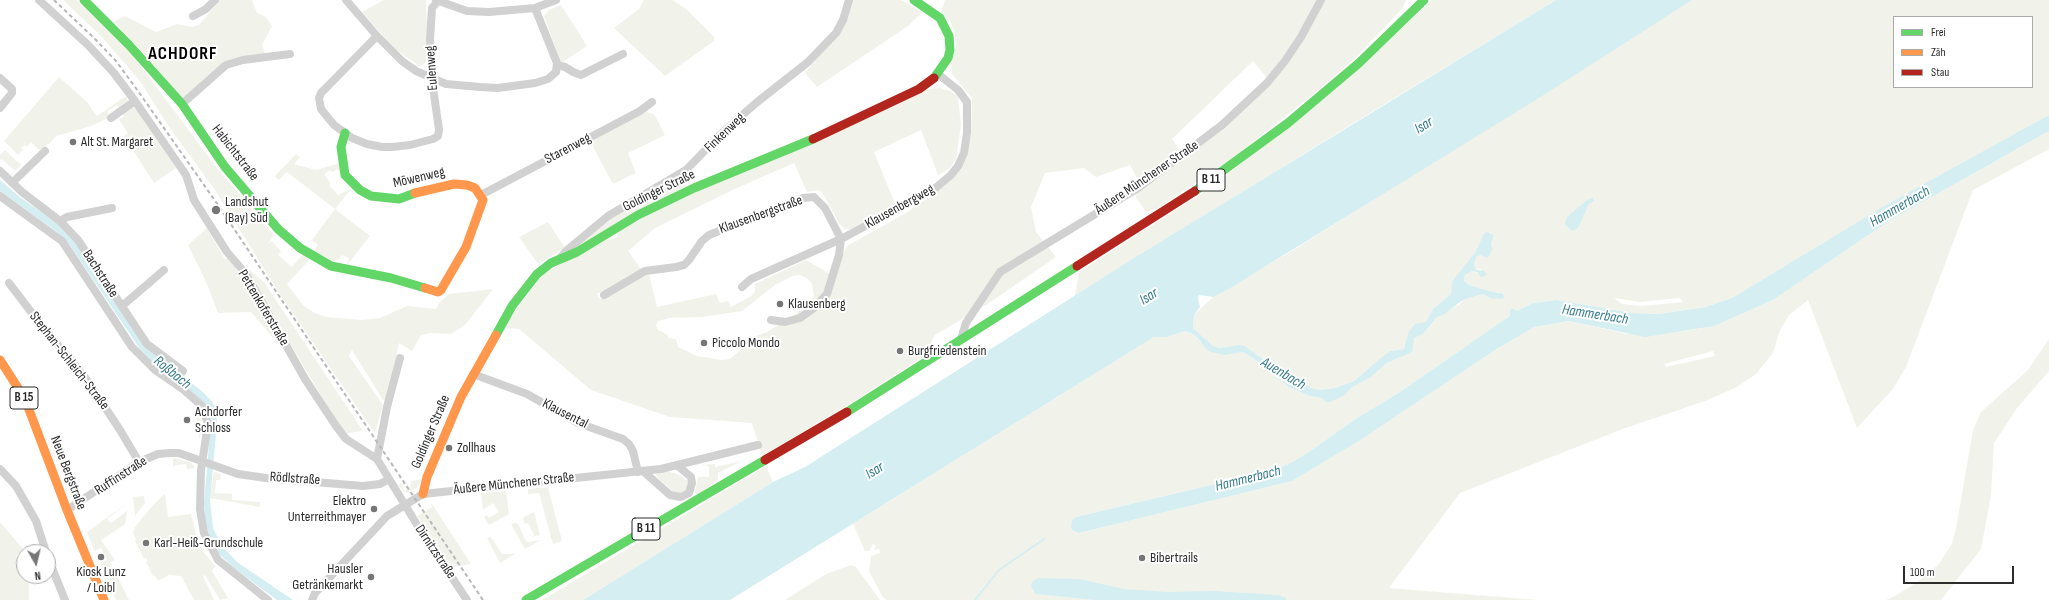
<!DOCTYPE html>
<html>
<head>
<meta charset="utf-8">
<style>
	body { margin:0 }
	#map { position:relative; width:2049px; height:600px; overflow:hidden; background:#fff; font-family:"Sofia Sans Condensed",sans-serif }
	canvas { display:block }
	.legend { position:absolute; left:1893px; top:16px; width:140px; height:72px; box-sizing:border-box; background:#fff; border:1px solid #ababab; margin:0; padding:5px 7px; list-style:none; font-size:12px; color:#2c2c2c }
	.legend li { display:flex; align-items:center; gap:8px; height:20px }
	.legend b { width:20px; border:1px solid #ababab }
	.north { position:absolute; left:16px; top:544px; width:40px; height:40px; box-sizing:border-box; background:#fff; border:1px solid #ababab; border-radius:50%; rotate:172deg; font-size:11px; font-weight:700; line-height:16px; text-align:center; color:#2c2c2c }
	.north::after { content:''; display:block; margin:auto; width:14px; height:18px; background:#767676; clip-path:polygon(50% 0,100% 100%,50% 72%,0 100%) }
	.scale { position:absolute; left:1903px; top:566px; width:111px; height:18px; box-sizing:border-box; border:2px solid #2c2c2c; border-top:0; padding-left:5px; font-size:12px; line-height:14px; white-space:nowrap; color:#2c2c2c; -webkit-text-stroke:3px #fff; paint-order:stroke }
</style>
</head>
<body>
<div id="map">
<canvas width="2049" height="600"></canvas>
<ul class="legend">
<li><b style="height:5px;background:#63d668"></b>Frei</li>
<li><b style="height:5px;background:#ff974d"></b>Zäh</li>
<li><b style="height:5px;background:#b3261e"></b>Stau</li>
</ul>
<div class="north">N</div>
<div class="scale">100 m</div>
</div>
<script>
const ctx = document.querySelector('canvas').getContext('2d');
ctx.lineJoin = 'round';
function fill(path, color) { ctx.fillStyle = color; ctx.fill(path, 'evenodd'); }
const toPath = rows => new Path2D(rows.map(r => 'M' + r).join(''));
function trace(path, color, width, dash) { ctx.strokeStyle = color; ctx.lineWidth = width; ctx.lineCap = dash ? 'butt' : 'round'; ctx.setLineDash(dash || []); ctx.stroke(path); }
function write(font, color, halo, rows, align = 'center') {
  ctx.font = font + ' "Sofia Sans Condensed",sans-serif'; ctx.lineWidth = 4; ctx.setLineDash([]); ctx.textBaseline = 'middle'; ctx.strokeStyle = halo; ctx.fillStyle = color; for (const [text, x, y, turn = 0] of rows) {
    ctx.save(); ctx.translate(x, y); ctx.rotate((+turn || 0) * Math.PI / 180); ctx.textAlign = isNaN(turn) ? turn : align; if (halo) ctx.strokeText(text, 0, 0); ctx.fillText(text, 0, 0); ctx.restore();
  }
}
const green = toPath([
	[63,0,77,0,133,56,220,172,274,235,268,244,272,241,281,251,278,255,292,267,303,254,310,259,287,284,304,306,315,313,326,317,362,320,380,318,407,306,436,309,439,303,449,294,493,289,465,325,451,334,430,333,421,335,412,351,399,343,387,400,383,400,352,350,349,356,383,405,375,433,281,296,215,190,169,127,140,81,102,37],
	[220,0,252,0,257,13,266,17,272,26,262,45,266,57,231,63,183,98,179,97,151,61,116,24,116,20,125,16,156,32,177,24,192,27,200,24],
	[384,0,426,0,428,60,424,64,419,66,394,48,362,12],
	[644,0,673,0,686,9,714,37,714,41,665,76,614,28,639,9],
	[852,0,901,0,922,12,908,26,817,87,805,73,844,25,850,10],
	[945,0,1406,0,1402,9,1355,58,1311,96,1234,157,1157,209,1146,212,1136,198,1138,180,1130,165,1096,177,1084,168,1045,173,1031,207,1036,232,1056,257,989,303,935,335,924,356,858,399,762,456,752,423,670,417,591,390,519,329,508,328,505,325,543,274,610,238,611,240,618,236,616,233,655,210,926,89,940,88,951,91,958,97,961,125,956,159,950,168,938,175,921,130,874,152,896,206,851,229,845,229,839,223,822,192,818,190,807,192,794,163,737,188,655,228,628,251,641,269,597,294,600,299,649,274,657,307,716,294,720,303,728,301,731,307,751,296,755,292,755,284,806,260,830,274,840,260,847,246,906,213,935,193,958,172,967,157,971,134,972,98,952,74,951,63,956,47,955,33,951,23,941,12],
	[1253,61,1267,78,1201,139,1181,152,1172,139],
	[800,275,807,278,812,284,814,296,808,305,787,320,767,332,749,339,745,346,730,359,722,360,697,356,678,347,676,339,668,338,668,335,658,330,656,325,658,321,669,318,702,317,742,311,775,285,793,276],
	[1432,0,1556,0,1347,127,1075,296,1079,272,1213,186,1361,67],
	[1692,0,2049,0,2049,115,1734,297,1706,307,1658,314,1632,313,1557,300,1533,303,1517,311,1512,308,1510,316,1504,320,1397,394,1357,418,1306,454,1287,465,1232,480,1076,517,1079,533,1292,481,1359,441,1492,352,1534,327,1569,321,1627,334,1684,331,1714,326,1773,300,1889,221,2049,131,2049,149,1973,190,1906,367,1893,389,1857,428,1808,300,1790,314,1780,330,1773,353,1756,374,1735,388,1705,401,1620,430,1460,493,1389,588,1538,600,886,600,882,596,869,571,871,556,880,553,879,549,874,550,876,546,873,544,869,551,865,551,853,524,1154,337,1167,337,1185,331,1191,333,1198,338,1205,348,1235,353,1243,352,1253,358,1290,388,1310,396,1322,398,1324,400,1345,395,1351,388,1371,377,1387,363,1399,358,1407,353,1414,338,1423,334,1437,317,1460,304,1463,300,1483,294,1490,298,1500,298,1500,292,1493,292,1469,285,1464,279,1465,275,1472,271,1480,274,1481,269,1476,270,1474,265,1476,257,1480,255,1485,257,1491,253,1493,248,1491,245,1494,235,1483,235,1476,251,1452,286,1451,294,1433,309,1426,322,1419,324,1408,333,1404,349,1390,351,1383,356,1354,381,1335,388,1320,390,1311,388,1304,382,1279,371,1249,349,1239,345,1219,348,1212,345,1193,328,1194,315,1213,297,1287,254],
	[1894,17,2032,17,2032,87,1894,87],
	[1614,298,1640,302,1680,298,1683,302,1642,306,1622,304],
	[1713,351,1715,356,1666,367,1664,364],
	[561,5,587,46,561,63,544,16,549,10],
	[59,77,87,102,97,116,126,96,128,102,120,108,117,105,107,111,110,117,91,126,56,136,50,143,39,150,31,142,27,147,24,145,21,148,23,150,18,155,4,141],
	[131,108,135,108,176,168,154,183,124,136,128,133,119,120,124,116,122,114],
	[646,112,654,114,665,135,628,153,636,173,613,184,592,145,594,143,592,140],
	[5,150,21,165,15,171,2,159,0,160,0,155],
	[296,154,300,157,294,164,316,170,340,163,341,171,336,170,332,172,330,170,324,174,331,184,329,185,338,195,351,189,335,209,370,236,347,265,349,258,342,255,339,260,333,261,314,251,318,245,312,240,335,209,287,172,278,180,275,176],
	[683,177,686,186,635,212,569,252,618,212],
	[548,222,565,248,538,264,519,237],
	[207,228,224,258,228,259,235,267,282,348,251,312,218,313,207,284,188,245],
	[241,263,264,282,363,431,348,433,341,428],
	[2049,339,2049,371,2017,408,1994,443,1991,496,1981,549,1941,600,1886,600,1895,596,1919,581,1938,565,1952,544,1957,523,1973,430,1981,412,2028,370],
	[194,403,201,420,200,440],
	[173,458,190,462,196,468,187,469,186,464,175,465,173,467],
	[742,461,718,473,718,480,698,495,695,493,698,477,709,477,709,466,701,465,715,464,715,467],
	[766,466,773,482,583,600,542,600],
	[214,472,221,474,220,480,216,480,215,493,232,494,232,500,260,502,260,507,210,498],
	[659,472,670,472,680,475,688,481,687,488,685,491,677,494,671,490,657,477,656,474],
	[422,479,417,488,406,493,398,485,408,482,402,486,405,491,411,486,411,481],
	[548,487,562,541,553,544,539,493,528,494,528,489],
	[506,491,509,514,489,525,484,517,487,515,489,518,499,512,493,503,483,510,481,493],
	[165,494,168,517,191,514,197,539,202,550,215,566,212,571,228,598,220,600,205,575,203,576,214,600,194,600,181,576,169,575,158,581,155,576,153,576,146,562,148,561,146,558,144,559,135,541,136,539,133,533,135,527,153,505],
	[144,496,145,503,135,516,133,497],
	[127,503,107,519,111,523,127,511,126,520,124,525,101,540,115,560,110,562,129,600,116,600,100,563,107,560,101,548,95,551,87,532],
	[431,504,432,504,471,564,454,567,450,565,417,516,432,507],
	[534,512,540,535,531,537,534,535,528,523,525,524,523,519,524,517],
	[0,522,23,549,16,556,24,568,24,576,29,576,29,600,0,600],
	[516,523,519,525,525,540,528,542,541,540,525,549,511,524],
	[491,537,502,554,515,554,500,563,487,538],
	[851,565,856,567,880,600,785,600,826,574]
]);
const water = toPath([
	[1556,0,1692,0,1539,98,1232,287,1213,297,1199,295,1198,298,1200,307,1194,315,1193,328,1212,345,1219,348,1239,345,1245,346,1279,371,1304,382,1311,388,1320,390,1335,388,1354,381,1383,356,1390,351,1404,349,1408,333,1415,324,1426,322,1433,309,1451,294,1452,282,1476,251,1483,235,1487,232,1494,235,1491,245,1493,248,1491,253,1487,258,1480,255,1476,257,1474,265,1476,270,1484,271,1487,275,1481,277,1477,272,1472,271,1465,275,1464,280,1469,285,1493,292,1502,293,1504,296,1503,299,1490,298,1483,294,1463,300,1443,315,1437,317,1423,334,1414,338,1412,352,1387,363,1371,377,1351,388,1345,395,1330,402,1326,402,1322,398,1310,396,1290,388,1253,358,1243,352,1225,355,1211,352,1205,348,1198,338,1191,333,1185,331,1167,337,1154,337,730,600,583,600,773,482,805,467,1131,260],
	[2049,115,2049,131,1889,221,1773,300,1714,326,1645,337,1569,321,1534,327,1492,352,1359,441,1292,481,1079,533,1072,530,1071,527,1072,521,1076,517,1232,480,1287,465,1306,454,1357,418,1397,394,1504,320,1510,316,1510,310,1512,308,1517,311,1533,303,1557,300,1632,313,1658,314,1706,307,1734,297,1886,205],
	[0,180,21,198,61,225,73,237,132,326,169,365,204,393,213,403,216,410,217,423,210,500,213,528,222,546,237,562,293,600,277,600,234,568,219,554,209,535,205,520,204,504,211,421,207,406,187,387,155,365,140,349,69,244,57,232,0,191],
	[1593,198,1594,201,1589,204,1578,228,1572,231,1565,224,1567,217,1587,200],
	[1038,578,1079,579,1124,589,1168,592,1214,591,1279,595,1286,598,1286,600,1096,600,1036,594,1031,587,1032,582]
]);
const stream = toPath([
	[975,600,999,570,1044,539]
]);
const street = toPath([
	[39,0,88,45,114,73,135,101,186,175,194,200,227,252,246,274,305,379,336,426,346,439,377,459,419,528,467,600],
	[346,0,377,36,402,61,416,71,446,84,480,87,498,88,535,83,548,79,556,72,557,63,535,8],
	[436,0,467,11,489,12,535,8,556,0],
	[193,16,206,9,215,0],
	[377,36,321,93,319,98,321,109,334,125,352,138,367,144,382,147,392,147,410,145,433,139,438,136,439,130,432,80,430,39,432,8,438,1],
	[557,65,565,67,573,72,581,75,623,54],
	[0,78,12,89,12,93,0,108],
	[182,104,226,65,243,60,290,54],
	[111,118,135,101],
	[0,171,22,192,60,221,78,240,147,344,183,371,174,383],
	[12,183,45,151],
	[481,195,640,111,652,102],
	[0,196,62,241,132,347,155,370,184,390,202,406,208,424,201,470,200,509,204,533,218,560,268,600],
	[60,221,67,217,112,208],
	[560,258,566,251,608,216,686,170,722,133,756,103,808,62,836,33,843,20,849,0],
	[9,283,35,317,87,380,120,430,139,462],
	[742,287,751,279,841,239,933,190,951,175,958,166,964,153,967,133,967,102,958,90,938,74],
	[604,295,645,271,676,267,684,265,689,260,702,241,709,235,803,198,814,197,825,208,841,239,839,255,827,294,814,308,800,318,785,322,771,320],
	[122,306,164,270],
	[961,339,966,323,1000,272,1138,188,1222,125,1267,83,1285,61,1301,37,1321,0],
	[473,374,527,394,578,423,623,439,629,444,633,451,638,472],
	[377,459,387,407,400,358],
	[0,469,16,486,36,521,46,552],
	[643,471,670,495,681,497,689,493,692,483,691,477,678,466],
	[67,510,139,462,158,454,170,453,179,453,238,474,266,478,363,486,380,484,389,479],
	[48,558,65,600],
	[312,600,315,593,387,516,423,494,661,469,758,445]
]);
const fast = toPath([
	[84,0,129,45,182,104,225,167,278,229,300,248,331,266,391,278,425,288],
	[914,0,940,18,949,36,950,50,948,58,934,78],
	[345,133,341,147,345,175,360,190,371,196,399,199,415,193],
	[1195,191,1288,123,1359,63,1424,0],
	[496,335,512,306,537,274,551,263,577,252,638,215,694,188,813,139],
	[847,412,1077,266],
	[526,600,765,460]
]);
const slow = toPath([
	[415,193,454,184,467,185,475,188,483,200,466,247,441,290,438,292,425,288],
	[0,360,25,399,67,510,104,600],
	[423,494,427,477,461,397,496,335]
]);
const jam = toPath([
	[813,139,919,89,934,78],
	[1077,266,1195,191],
	[765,460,847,412]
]);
const rail = toPath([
	[54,0,95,39,116,61,138,91,218,205,483,600]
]);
const markers = [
	[73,142,4,"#767676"],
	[216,210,5,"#767676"],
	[780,304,4,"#767676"],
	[704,343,4,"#767676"],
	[900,351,4,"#767676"],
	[187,420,4,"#767676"],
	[449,448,4,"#767676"],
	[374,509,4,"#767676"],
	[146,543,4,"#767676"],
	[101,557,4,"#767676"],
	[1142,558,4,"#767676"],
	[371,577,4,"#767676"]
];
const shields = [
	[1211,180,28],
	[24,398,28],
	[646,529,28]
];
const shieldNames = [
	["B 11",1211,180],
	["B 15",24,398],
	["B 11",646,529]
];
const streetNames = [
	["Eulenweg",432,68,-94],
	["Finkenweg",725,133,-44],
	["Starenweg",568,149,-28],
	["Habichtstraße",235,153,52],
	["Möwenweg",419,178,-13],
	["Äußere Münchener Straße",1147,178,-34],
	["Goldinger Straße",659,191,-26],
	["Klausenbergweg",900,207,-29],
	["Klausenbergstraße",761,215,-20],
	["Bachstraße",100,274,57],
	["Pettenkoferstraße",263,308,59],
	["Stephan-Schleich-Straße",69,361,52],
	["Klausental",565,414,27],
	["Goldinger Straße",431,432,-67],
	["Neue Bergstraße",68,473,69],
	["Ruffinstraße",121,476,-33],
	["Rödlstraße",295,479,4],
	["Äußere Münchener Straße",514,484,-6],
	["Dirnitzstraße",435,552,56]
];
const poiNames = [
	["Alt St. Margaret",81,142],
	["Landshut",225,202],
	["(Bay) Süd",225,218],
	["Klausenberg",788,304],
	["Piccolo Mondo",712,343],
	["Burgfriedenstein",908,351],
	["Achdorfer",195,412],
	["Schloss",195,428],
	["Zollhaus",457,448],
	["Elektro",366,501,"right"],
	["Unterreithmayer",366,517,"right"],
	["Karl-Heiß-Grundschule",154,543],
	["Bibertrails",1150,558],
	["Hausler",363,569,"right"],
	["Getränkemarkt",363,585,"right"],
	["Kiosk Lunz",101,572,"center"],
	["/ Loibl",101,588,"center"]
];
const waterNames = [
	["Isar",1424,126,-32],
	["Hammerbach",1900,207,-30],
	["Isar",1149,297,-32],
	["Hammerbach",1595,315,9],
	["Roßbach",172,373,39],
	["Auenbach",1283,374,31],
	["Isar",875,471,-33],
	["Hammerbach",1248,479,-14]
];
const districtNames = [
	["ACHDORF",183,54]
];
fill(green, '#f1f3ea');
fill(water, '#d5eef2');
trace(stream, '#d5eef2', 2);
trace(street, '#d1d1d1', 8);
trace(fast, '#63d668', 9);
trace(slow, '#ff974d', 9);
trace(jam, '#b3261e', 9);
trace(rail, '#b8b8b8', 2, [4, 3]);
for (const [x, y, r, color] of markers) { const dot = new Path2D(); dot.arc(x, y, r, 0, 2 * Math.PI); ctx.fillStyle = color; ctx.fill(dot); trace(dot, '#fff', 1.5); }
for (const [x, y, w] of shields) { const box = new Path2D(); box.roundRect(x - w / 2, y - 11, w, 22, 3); ctx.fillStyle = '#fff'; ctx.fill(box); trace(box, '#2c2c2c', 1); }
write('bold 13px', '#2c2c2c', null, shieldNames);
write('14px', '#2c2c2c', '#fff', streetNames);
write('14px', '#2c2c2c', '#fff', poiNames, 'left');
write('italic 15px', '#367d8a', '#fff', waterNames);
ctx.letterSpacing = '1px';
write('bold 18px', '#000', '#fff', districtNames);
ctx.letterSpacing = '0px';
</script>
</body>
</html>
